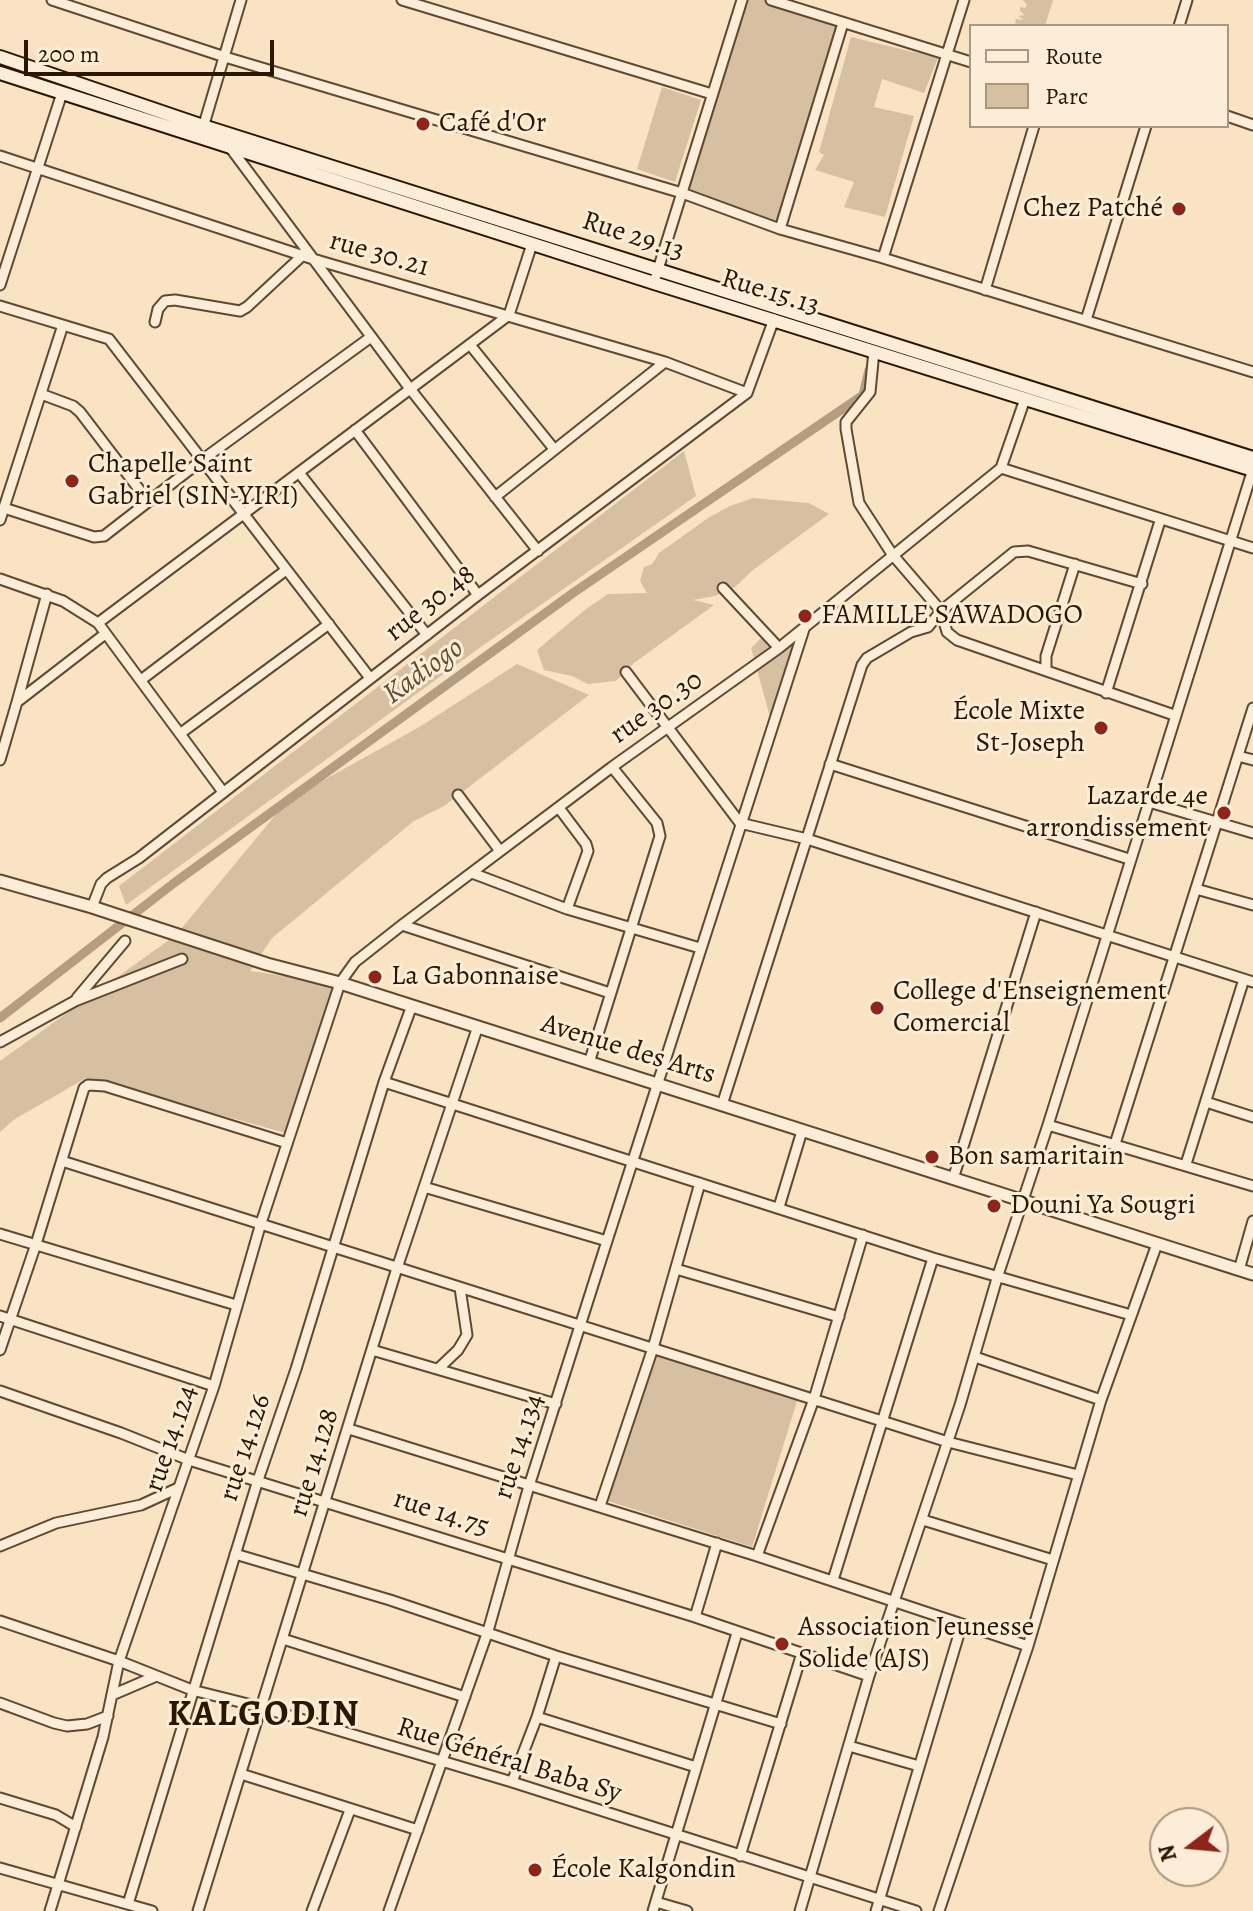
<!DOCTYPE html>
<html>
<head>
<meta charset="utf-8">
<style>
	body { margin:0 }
	#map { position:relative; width:1253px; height:1911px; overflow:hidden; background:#f9e3c2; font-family:Alegreya,serif }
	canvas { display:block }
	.legend { position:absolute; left:969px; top:24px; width:260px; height:104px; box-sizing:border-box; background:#fbedd7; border:2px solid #a99781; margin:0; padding:10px 14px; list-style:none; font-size:24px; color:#2e1500 }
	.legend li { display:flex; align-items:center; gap:16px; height:40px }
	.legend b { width:40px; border:2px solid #a99781 }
	.north { position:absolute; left:1149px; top:1807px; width:80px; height:80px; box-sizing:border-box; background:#fbedd7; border:2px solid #a99781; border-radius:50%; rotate:254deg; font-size:22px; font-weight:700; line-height:32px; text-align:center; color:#2e1500 }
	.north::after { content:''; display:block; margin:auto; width:28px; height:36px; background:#8f2418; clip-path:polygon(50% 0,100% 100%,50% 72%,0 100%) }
	.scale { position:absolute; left:24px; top:40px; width:250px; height:36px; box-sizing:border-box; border:4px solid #2e1500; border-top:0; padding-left:10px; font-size:24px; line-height:28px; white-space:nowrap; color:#2e1500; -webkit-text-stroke:6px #fbedd7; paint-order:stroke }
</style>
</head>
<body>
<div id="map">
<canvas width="1253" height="1911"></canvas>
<ul class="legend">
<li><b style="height:10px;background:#fbedd7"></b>Route</li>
<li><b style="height:22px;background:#d6c0a1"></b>Parc</li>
</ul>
<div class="north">N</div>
<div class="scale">200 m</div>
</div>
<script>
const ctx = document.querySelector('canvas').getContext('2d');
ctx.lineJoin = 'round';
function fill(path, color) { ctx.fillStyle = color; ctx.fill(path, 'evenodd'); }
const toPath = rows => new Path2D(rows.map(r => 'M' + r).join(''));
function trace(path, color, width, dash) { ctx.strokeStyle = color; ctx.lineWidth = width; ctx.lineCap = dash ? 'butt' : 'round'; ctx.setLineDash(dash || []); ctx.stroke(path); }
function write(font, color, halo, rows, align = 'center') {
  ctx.font = font + ' Alegreya,serif'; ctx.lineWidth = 6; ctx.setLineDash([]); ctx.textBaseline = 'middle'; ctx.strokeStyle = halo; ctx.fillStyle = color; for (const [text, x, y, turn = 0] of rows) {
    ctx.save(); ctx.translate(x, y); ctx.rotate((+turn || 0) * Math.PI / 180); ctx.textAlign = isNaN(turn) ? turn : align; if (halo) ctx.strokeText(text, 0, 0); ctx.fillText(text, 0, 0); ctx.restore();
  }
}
const green = toPath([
	[745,0,769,0,842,26,780,227,685,191],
	[1023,0,1053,0,1045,26,1023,26,1015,23,1016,19,1024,20,1018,16,1025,15,1020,11,1020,7,1025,8,1027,5],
	[851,37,938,58,924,93,882,79,874,107,914,116,885,217,844,207,854,182,815,170,824,155,819,152],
	[662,87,701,100,675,182,637,169],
	[684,451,696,496,485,644,126,905,119,886],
	[753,498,809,503,829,514,753,570,735,587,715,596,693,600,714,605,634,663,616,681,588,684,572,676,544,670,537,650,586,609,608,594,647,593,640,581,644,567,652,564,659,553,708,518,730,506],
	[764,635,778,652,799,636,775,715,770,717,751,648],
	[517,664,589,695,444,806,414,821,272,938,250,971,334,983,286,1133,86,1078,15,1119,0,1132,0,1061,176,935,288,800,421,726],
	[654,1355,797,1401,752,1547,608,1501]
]);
const canal = toPath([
	[0,1018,174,883,573,593,863,395,869,370]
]);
const minor = toPath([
	[52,0,225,57,682,193,780,229,883,258,1253,372],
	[402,0,712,94],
	[771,0,971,62],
	[1179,26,1187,0],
	[1227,116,1253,125],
	[202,131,241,0],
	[229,146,411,390,538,551],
	[0,156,313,259,665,362,747,393],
	[780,229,843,23],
	[883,258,964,0],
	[656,276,742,0],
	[0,285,62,93],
	[985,290,1034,126],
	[0,306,109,339,370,678],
	[1086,320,1146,126],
	[155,322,158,309,165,301,175,300,240,311,247,307,303,255],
	[471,346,554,449],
	[874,351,870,392,846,422,846,429,859,503,892,554,941,611,947,632,957,640,1174,715],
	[41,394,73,406,80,412,148,501],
	[355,430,478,595],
	[1001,468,1253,548],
	[1001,468,1025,399],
	[300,474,427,635],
	[495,497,665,362],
	[4,508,94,537,104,536,202,460,371,337],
	[0,520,63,325],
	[0,579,63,601,98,623,223,792],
	[723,588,779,648],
	[98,623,509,315,532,244],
	[1046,670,1046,656,1075,564],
	[626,672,740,823,807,839,1253,982],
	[141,680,286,570],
	[1106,693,1160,521],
	[17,702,47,594],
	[181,733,329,624],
	[1238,756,1253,760],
	[0,760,17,702,105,634],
	[830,764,1129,859],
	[458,795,500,851],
	[1149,802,1253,833],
	[559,808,586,844,588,851,567,909],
	[472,873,567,909,700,948],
	[1196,889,1253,905],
	[92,907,101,884,107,878,139,858,478,595,747,393,774,319],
	[402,925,610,993],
	[77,998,125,941],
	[0,1042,75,1001,182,959],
	[589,1063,660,836,657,823,612,767],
	[384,1082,933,1258,1131,1315],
	[1206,1102,1253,1117],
	[722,1105,862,665,867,658,911,632,928,627,941,611,1014,552,1028,551,1142,584],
	[1048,1125,1253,1186],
	[1115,1144,1253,708],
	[62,1161,948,1442,1078,1475],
	[1186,1164,1244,979],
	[953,1179,1036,912],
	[424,1187,607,1241],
	[779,1207,802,1131],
	[0,1234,236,1305],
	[676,1269,839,1317],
	[1239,1270,1253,1221],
	[0,1316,214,1386],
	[0,1350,36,1244,84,1088,88,1085,105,1086,287,1143],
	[372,1350,556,1404],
	[975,1357,1101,1400],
	[438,1369,458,1350,467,1335,460,1288],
	[0,1391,121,1433,189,1460,695,1617,869,1676],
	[349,1429,757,1556,1028,1646],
	[600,1506,653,1348,700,1183],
	[923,1520,1053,1560],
	[0,1546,56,1523,141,1505,178,1488],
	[235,1554,390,1600,556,1656,781,1724],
	[757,1556,814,1399,863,1235],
	[833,1580,933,1258],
	[695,1617,717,1543],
	[0,1621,119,1661,192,1690,260,1707,512,1782,916,1911],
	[283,1639,465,1697],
	[112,1695,154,1677],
	[0,1703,54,1723,67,1726,87,1724,108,1716],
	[537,1717,696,1767],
	[849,1746,919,1766],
	[241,1774,418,1830],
	[512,1782,537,1717,556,1656],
	[0,1798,56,1815,76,1827],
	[740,1856,802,1653],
	[0,1868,152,1911],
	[656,1902,687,1911],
	[128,1904,258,1480,296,1369,384,1082,411,1008],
	[50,1911,103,1737,119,1661,214,1386,261,1223,340,983,355,962,402,925,612,767,779,648,1001,468],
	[198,1911,397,1268,477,1029],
	[312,1911,350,1810],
	[389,1911,488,1631,529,1486,607,1241,805,626],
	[653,1911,737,1633],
	[800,1911,869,1676,960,1405,998,1275,1048,1125,1253,469],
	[876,1911,962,1624],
	[939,1911,1028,1646,1101,1400,1157,1244]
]);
const tertiary = toPath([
	[0,881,92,907,267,964,340,983,1253,1274]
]);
const secondary = toPath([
	[0,57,203,126,1253,458],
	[0,73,654,283,1253,470]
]);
const markers = [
	[423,124,8,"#8f2418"],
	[1179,209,8,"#8f2418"],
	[72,481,8,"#8f2418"],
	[805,616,8,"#8f2418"],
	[1101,728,8,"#8f2418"],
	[1224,813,8,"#8f2418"],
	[375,977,8,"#8f2418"],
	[877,1008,8,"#8f2418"],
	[932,1157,8,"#8f2418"],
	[994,1206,8,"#8f2418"],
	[782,1644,8,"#8f2418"],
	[535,1870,8,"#8f2418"]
];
const poiNames = [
	["Café d'Or",439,124],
	["Chez Patché",1163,209,"right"],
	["Chapelle Saint",88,465],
	["Gabriel (SIN-YIRI)",88,497],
	["FAMILLE SAWADOGO",821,616],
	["École Mixte",1085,712,"right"],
	["St-Joseph",1085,744,"right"],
	["Lazarde 4e",1208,797,"right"],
	["arrondissement",1208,829,"right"],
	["La Gabonnaise",391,977],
	["College d'Enseignement",893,992],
	["Comercial",893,1024],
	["Bon samaritain",948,1157],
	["Douni Ya Sougri",1010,1206],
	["Association Jeunesse",798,1628],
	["Solide (AJS)",798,1660],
	["École Kalgondin",551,1870]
];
const streetNames = [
	["Rue 29.13",633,237,18],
	["rue 30.21",379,255,16],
	["Rue 15.13",770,293,17],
	["rue 30.48",431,604,-38],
	["rue 30.30",657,708,-35],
	["Avenue des Arts",628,1050,17],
	["rue 14.124",172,1439,-71],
	["rue 14.134",520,1447,-72],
	["rue 14.126",246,1448,-72],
	["rue 14.128",315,1463,-73],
	["rue 14.75",441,1514,18],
	["Rue Général Baba Sy",509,1761,17]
];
const waterNames = [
	["Kadiogo",424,672,-36]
];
const districtNames = [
	["KALGODIN",264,1716]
];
fill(green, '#d6c0a1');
trace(canal, '#b49d80', 9);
trace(minor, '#614830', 13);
trace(tertiary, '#614830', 15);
trace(secondary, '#2e1500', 16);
trace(minor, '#fbedd7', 9);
trace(tertiary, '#fbedd7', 11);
trace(secondary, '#fbedd7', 12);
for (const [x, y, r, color] of markers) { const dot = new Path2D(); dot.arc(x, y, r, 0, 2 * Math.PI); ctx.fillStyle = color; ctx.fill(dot); trace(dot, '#fbedd7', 3); }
write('28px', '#2e1500', '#fbedd7', poiNames, 'left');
write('28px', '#2e1500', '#fbedd7', streetNames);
write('italic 30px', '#644b33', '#fbedd7', waterNames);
ctx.letterSpacing = '2px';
write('bold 36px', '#2e1500', '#fbedd7', districtNames);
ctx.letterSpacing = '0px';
</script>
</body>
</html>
